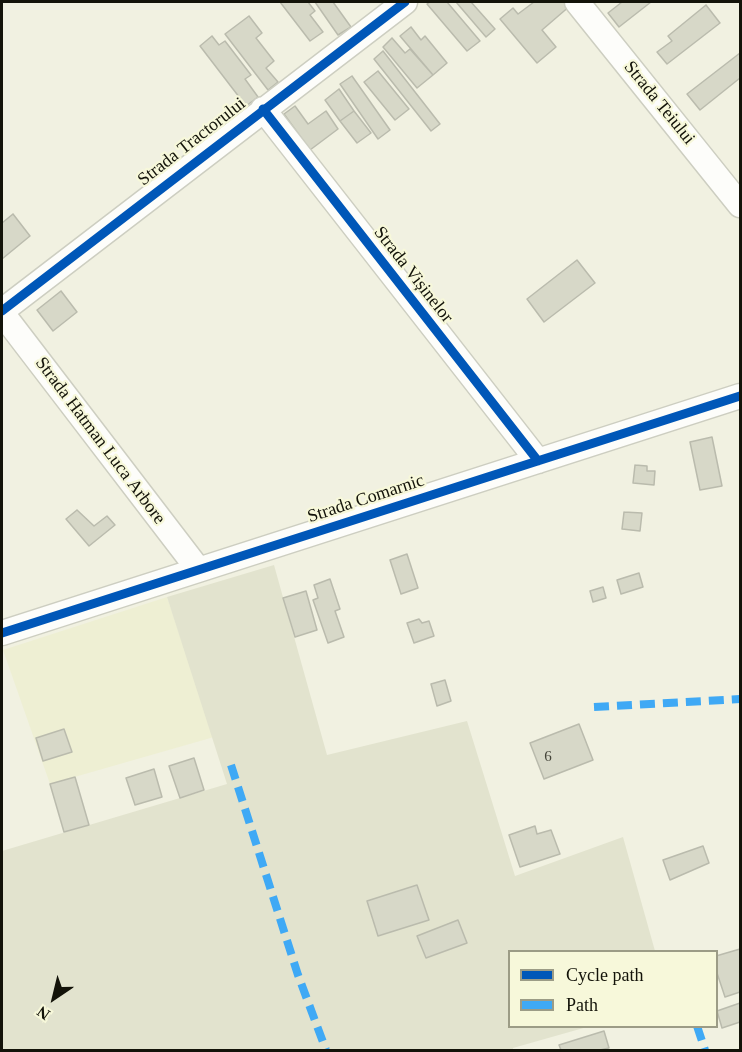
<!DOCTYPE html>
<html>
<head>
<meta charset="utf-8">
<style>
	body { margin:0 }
	#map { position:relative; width:742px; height:1052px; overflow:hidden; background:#f1f1e1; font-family:"Times New Roman",serif }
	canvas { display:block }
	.frame { position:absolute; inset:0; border:3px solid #131309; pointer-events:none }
	.legend { position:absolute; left:508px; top:950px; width:210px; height:78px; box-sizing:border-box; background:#f7f8da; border:2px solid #9c9c86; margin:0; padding:8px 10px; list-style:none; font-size:18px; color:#131309 }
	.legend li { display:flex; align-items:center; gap:12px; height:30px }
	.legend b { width:30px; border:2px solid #9c9c86 }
	.north { position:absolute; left:24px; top:968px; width:60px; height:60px; -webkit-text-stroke:4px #f7f8da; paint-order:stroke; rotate:215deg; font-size:16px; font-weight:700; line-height:24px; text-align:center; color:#131309 }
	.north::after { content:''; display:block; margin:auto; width:21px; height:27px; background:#131309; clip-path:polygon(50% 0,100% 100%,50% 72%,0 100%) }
</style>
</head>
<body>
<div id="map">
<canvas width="742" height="1052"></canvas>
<div class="frame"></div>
<ul class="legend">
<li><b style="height:8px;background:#0057b8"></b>Cycle path</li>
<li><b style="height:8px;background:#3fa9f5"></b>Path</li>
</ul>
<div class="north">N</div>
</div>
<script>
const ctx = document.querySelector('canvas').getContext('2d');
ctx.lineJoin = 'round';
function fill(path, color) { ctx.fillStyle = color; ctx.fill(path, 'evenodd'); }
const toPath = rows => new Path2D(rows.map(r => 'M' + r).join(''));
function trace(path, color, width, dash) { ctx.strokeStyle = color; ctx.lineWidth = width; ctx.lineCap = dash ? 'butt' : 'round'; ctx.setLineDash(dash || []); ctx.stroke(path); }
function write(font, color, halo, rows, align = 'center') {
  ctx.font = font + ' "Times New Roman",serif'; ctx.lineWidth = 4.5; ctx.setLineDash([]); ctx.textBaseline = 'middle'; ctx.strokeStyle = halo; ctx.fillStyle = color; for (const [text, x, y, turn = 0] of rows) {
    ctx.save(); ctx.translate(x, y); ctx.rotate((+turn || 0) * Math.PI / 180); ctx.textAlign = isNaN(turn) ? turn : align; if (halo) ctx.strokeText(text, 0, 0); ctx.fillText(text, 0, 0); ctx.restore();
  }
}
const built = toPath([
	[167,597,214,737,50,784,3,650]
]);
const green = toPath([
	[274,565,327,755,467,721,515,876,623,837,655,951,510,952,510,1026,587,1027,513,1048,513,1050,2,1050,2,851,227,784,167,597]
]);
const building = toPath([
	[280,2,308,2,315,11,310,15,323,32,310,41,280,2],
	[315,2,333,2,351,27,338,35,315,2],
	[430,2,447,2,480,41,467,51,427,4,430,2],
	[456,2,471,2,495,29,486,37,456,2],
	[534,2,568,2,571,5,542,30,556,47,537,63,500,19,513,8,518,14,534,2],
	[622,2,651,2,619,27,608,13,622,2],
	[706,5,720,23,667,64,657,52,672,41,668,36,706,5],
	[249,16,262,33,256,38,274,61,266,68,278,82,268,90,225,34,249,16],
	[411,27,421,40,425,36,447,63,433,75,400,36,411,27],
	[212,36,219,45,225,41,251,75,245,79,258,97,246,106,200,46,212,36],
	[392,38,405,53,410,49,433,75,417,88,383,47,392,38],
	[383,51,440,124,431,131,374,59,383,51],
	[740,53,740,78,700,110,687,94,740,53],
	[378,71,409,109,395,120,364,82,378,71],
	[352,76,390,130,378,139,340,84,352,76],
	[339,89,354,111,340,121,325,100,339,89],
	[295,106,308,124,326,111,338,129,310,150,284,114,295,106],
	[354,111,371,133,357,143,340,121,354,111],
	[13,214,30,236,2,259,2,223,13,214],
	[577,260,595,283,544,322,527,299,577,260],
	[61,291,77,312,53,331,37,310,61,291],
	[712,437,722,486,700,490,690,442,712,437],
	[635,465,647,466,647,471,655,471,654,485,633,483,635,465],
	[77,510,94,526,107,516,115,525,89,546,66,519,77,510],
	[624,512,642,513,640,531,622,529,624,512],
	[407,554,418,588,401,594,390,560,407,554],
	[639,573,643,587,621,594,617,580,639,573],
	[330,579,340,609,335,611,344,637,328,643,313,600,318,598,314,585,330,579],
	[603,587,606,598,593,602,590,591,603,587],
	[306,591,317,630,295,637,283,598,306,591],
	[419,619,422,623,429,621,434,636,414,643,407,623,419,619],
	[445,680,451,701,437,706,431,684,445,680],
	[579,724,593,760,544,779,530,743,579,724],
	[64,729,72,752,43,761,36,738,64,729],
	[194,758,204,790,180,798,169,766,194,758],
	[154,769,162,797,135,805,126,778,154,769],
	[75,777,89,825,64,832,50,784,75,777],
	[535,826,537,834,551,830,560,854,520,867,509,835,535,826],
	[703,846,709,863,670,880,663,860,703,846],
	[417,885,429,920,378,936,367,901,417,885],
	[458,920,467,943,426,958,417,936,458,920],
	[740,949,740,992,725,997,716,970,716,956,740,949],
	[740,1003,740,1022,722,1028,717,1011,740,1003],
	[604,1031,609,1048,600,1050,561,1050,559,1045,604,1031]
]);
const minor = toPath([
	[577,2,740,205],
	[263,109,538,461],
	[2,311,405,2],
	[2,313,198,569],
	[2,633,740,396]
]);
const quiet = toPath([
	[594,707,740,699],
	[231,765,298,975,326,1050],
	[697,1026,705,1050]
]);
const cycleway = toPath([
	[263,109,538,461],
	[2,311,405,2],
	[2,633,740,396]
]);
const numberNames = [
	["6",548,757]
];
const streetNames = [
	["Strada Teiului",659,103,51],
	["Strada Tractorului",192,142,-38],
	["Strada Vișinelor",413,275,52],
	["Strada Hatman Luca Arbore",100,441,53],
	["Strada Comarnic",366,499,-18]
];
fill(built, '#eeefd3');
fill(green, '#e2e3ce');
fill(building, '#d7d8c8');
trace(building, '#babbad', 1.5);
trace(minor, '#cdcec1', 27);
trace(minor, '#fdfdfa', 24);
trace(quiet, '#3fa9f5', 8, [15, 8]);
trace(cycleway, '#0057b8', 9);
write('15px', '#444439', null, numberNames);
write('18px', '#131309', '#f7f8da', streetNames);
</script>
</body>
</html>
